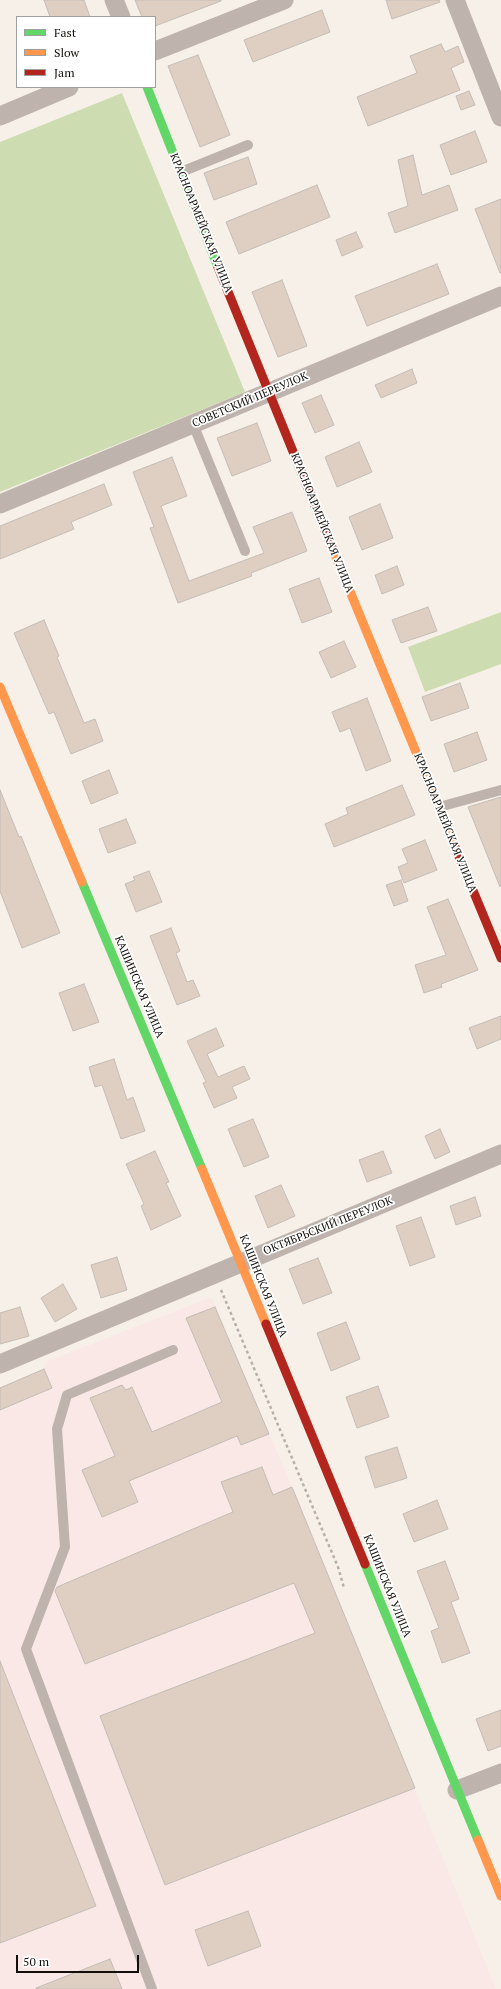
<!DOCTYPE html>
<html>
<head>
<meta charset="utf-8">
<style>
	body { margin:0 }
	#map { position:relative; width:501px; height:1989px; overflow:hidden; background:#f7f0e9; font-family:"PT Serif",serif }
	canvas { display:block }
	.legend { position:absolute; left:16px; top:16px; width:140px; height:72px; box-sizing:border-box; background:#fff; border:1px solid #a09f9d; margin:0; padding:5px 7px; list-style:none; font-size:12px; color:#120e09 }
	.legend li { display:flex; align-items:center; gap:8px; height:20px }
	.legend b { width:20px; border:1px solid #a09f9d }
	.scale { position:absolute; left:16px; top:1955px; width:123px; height:18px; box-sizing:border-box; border:2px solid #120e09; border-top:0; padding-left:5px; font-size:12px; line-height:14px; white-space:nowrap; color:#120e09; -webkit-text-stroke:3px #fff; paint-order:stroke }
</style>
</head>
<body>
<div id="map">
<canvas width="501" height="1989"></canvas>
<ul class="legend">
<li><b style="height:5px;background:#63d668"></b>Fast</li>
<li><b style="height:5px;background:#ff974d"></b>Slow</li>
<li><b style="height:5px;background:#b3261e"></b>Jam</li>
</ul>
<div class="scale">50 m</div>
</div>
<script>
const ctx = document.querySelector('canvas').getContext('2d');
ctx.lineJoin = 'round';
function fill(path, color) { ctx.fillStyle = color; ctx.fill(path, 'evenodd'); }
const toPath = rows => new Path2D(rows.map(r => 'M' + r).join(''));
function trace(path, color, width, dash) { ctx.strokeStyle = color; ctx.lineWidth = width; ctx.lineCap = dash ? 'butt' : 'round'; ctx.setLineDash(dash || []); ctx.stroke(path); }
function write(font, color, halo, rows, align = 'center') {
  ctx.font = font + ' "PT Serif",serif'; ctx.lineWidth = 3.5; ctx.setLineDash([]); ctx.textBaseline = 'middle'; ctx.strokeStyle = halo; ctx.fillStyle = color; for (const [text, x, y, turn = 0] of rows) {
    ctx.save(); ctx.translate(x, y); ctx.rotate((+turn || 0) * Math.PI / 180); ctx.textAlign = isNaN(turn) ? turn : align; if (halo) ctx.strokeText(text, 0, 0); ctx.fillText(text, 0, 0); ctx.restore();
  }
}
const industrial = toPath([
	[211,1297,292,1487,496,1989,0,1989,0,1388,44,1370,46,1362]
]);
const green = toPath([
	[122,93,245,392,0,492,0,142],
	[501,612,501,664,425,692,408,647]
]);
const building = toPath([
	[44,0,84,0,90,17,50,17,44,0],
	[135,0,221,0,221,1,155,26,155,17,142,17,135,0],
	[386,0,439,0,440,2,392,19,386,0],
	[322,10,330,32,253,62,244,40,322,10],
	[441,44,445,52,458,46,464,62,451,68,460,90,368,126,357,97,417,73,410,56,441,44],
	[198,55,230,135,200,147,168,66,198,55],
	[469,91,475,105,461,110,456,96,469,91],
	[475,131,487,162,451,175,440,145,475,131],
	[413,155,422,195,449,185,458,210,395,233,388,213,408,206,398,160,413,155],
	[248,157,257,184,214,200,204,173,248,157],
	[317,185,330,217,239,254,226,222,317,185],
	[501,199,501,273,500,273,475,209,501,199],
	[356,232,363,247,342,256,336,240,356,232],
	[437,264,449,294,367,326,355,296,437,264],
	[282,280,307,346,278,357,252,292,282,280],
	[412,369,417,383,381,398,375,385,412,369],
	[321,395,334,425,315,433,302,403,321,395],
	[257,423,271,461,232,476,217,438,257,423],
	[359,442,372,472,337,487,325,457,359,442],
	[172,457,187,496,161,506,189,581,264,553,253,527,292,512,307,551,251,573,252,576,178,603,150,528,154,527,133,472,172,457],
	[104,484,112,505,71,522,74,529,0,559,0,526,104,484],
	[380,504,393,538,362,550,349,517,380,504],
	[397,566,404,585,382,594,375,575,397,566],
	[319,578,332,612,302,623,289,589,319,578],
	[428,607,437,631,401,643,392,620,428,607],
	[44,620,59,656,57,657,84,723,95,719,103,741,71,754,54,712,49,714,14,633,44,620],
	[344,641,356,667,331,678,319,652,344,641],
	[460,683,469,708,431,721,422,697,460,683],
	[367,698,391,761,366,771,350,728,340,732,332,712,367,698],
	[477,732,487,760,454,772,444,744,477,732],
	[109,770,118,793,91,804,82,781,109,770],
	[402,785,415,815,334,847,325,824,348,814,346,808,402,785],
	[0,790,19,837,21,836,60,933,22,948,0,891,0,790],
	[501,797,501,886,500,887,468,807,501,797],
	[126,819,136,843,108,853,99,829,126,819],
	[425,840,437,870,404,883,398,867,408,863,402,849,425,840],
	[149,871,162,902,136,912,125,884,135,880,133,877,149,871],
	[401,880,408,901,394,906,386,885,401,880],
	[448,899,478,970,441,984,442,987,424,993,415,965,446,955,427,907,448,899],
	[171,928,180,951,176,953,187,982,193,980,200,996,177,1005,150,936,171,928],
	[84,984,99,1022,73,1031,59,993,84,984],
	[501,1016,501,1039,477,1049,469,1028,501,1016],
	[216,1028,224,1046,207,1054,218,1077,244,1066,250,1079,232,1087,237,1098,214,1108,203,1083,206,1082,187,1041,216,1028],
	[114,1059,127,1100,133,1097,145,1131,121,1139,102,1085,95,1087,89,1067,114,1059],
	[253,1119,269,1157,244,1167,228,1129,253,1119],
	[440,1129,450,1152,435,1159,425,1136,440,1129],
	[155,1151,169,1182,166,1183,181,1216,151,1230,141,1206,144,1204,126,1164,155,1151],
	[383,1151,392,1173,367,1182,359,1160,383,1151],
	[281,1185,295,1216,268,1228,255,1196,281,1185],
	[475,1197,481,1216,456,1225,450,1206,475,1197],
	[421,1217,435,1257,410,1266,396,1226,421,1217],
	[117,1257,127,1290,101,1298,91,1265,117,1257],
	[318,1258,332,1293,303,1304,289,1269,318,1258],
	[63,1284,77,1309,55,1322,41,1298,63,1284],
	[20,1307,29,1336,0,1344,0,1313,20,1307],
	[215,1307,269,1434,241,1445,237,1436,129,1481,138,1502,102,1517,82,1470,115,1456,90,1398,122,1385,126,1390,132,1387,152,1432,222,1402,186,1318,215,1307],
	[346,1322,360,1359,331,1371,317,1333,346,1322],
	[44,1369,52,1388,0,1410,0,1388,44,1369],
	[378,1386,389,1417,357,1428,346,1397,378,1386],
	[397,1447,407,1478,375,1488,365,1457,397,1447],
	[262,1467,273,1495,292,1487,415,1788,165,1885,100,1716,315,1633,294,1583,85,1664,55,1591,57,1587,233,1512,221,1482,262,1467],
	[437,1500,448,1529,414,1542,403,1514,437,1500],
	[445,1561,459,1599,451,1602,470,1653,442,1663,431,1631,439,1628,417,1571,445,1561],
	[0,1661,96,1906,0,1943,0,1661],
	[501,1710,501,1746,488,1751,476,1719,501,1710],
	[248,1911,261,1946,208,1966,195,1930,248,1911],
	[110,1959,122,1989,36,1989,36,1988,110,1959]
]);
const path = toPath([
	[221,1290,338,1567,344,1588]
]);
const lane = toPath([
	[181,172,248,145],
	[193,424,245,551],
	[439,807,501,790],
	[152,1989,26,1649,65,1547,57,1429,67,1395,173,1350]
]);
const street = toPath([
	[114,0,121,17],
	[455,0,501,117],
	[155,51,284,0],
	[0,116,69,87],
	[0,504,501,296],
	[0,1364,501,1154],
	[457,1790,501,1773]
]);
const fast = toPath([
	[147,87,218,267],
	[82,882,202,1169],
	[365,1564,478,1840]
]);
const slow = toPath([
	[333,550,455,847],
	[0,687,82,882],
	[202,1169,266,1324],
	[478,1840,501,1896]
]);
const jam = toPath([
	[218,267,333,550],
	[455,847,501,958],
	[266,1324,365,1564]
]);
const streetNames = [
	["КРАСНОАРМЕЙСКАЯ УЛИЦА",201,223,68],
	["СОВЕТСКИЙ ПЕРЕУЛОК",250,400,-23],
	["КРАСНОАРМЕЙСКАЯ УЛИЦА",322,523,68],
	["КРАСНОАРМЕЙСКАЯ УЛИЦА",445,823,68],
	["КАШИНСКАЯ УЛИЦА",139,987,67],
	["ОКТЯБРЬСКИЙ ПЕРЕУЛОК",328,1226,-22],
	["КАШИНСКАЯ УЛИЦА",263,1286,68],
	["КАШИНСКАЯ УЛИЦА",387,1586,68]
];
fill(industrial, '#fae8e7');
fill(green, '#cedcb1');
fill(building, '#dfcec2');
trace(building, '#c3bdb8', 1);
trace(path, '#b7afa9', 2.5, [3, 3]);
trace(lane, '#beb4ad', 10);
trace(street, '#beb4ad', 19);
trace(fast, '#63d668', 9);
trace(slow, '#ff974d', 9);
trace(jam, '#b3261e', 9);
write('11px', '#120e09', '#fff', streetNames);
</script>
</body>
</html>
